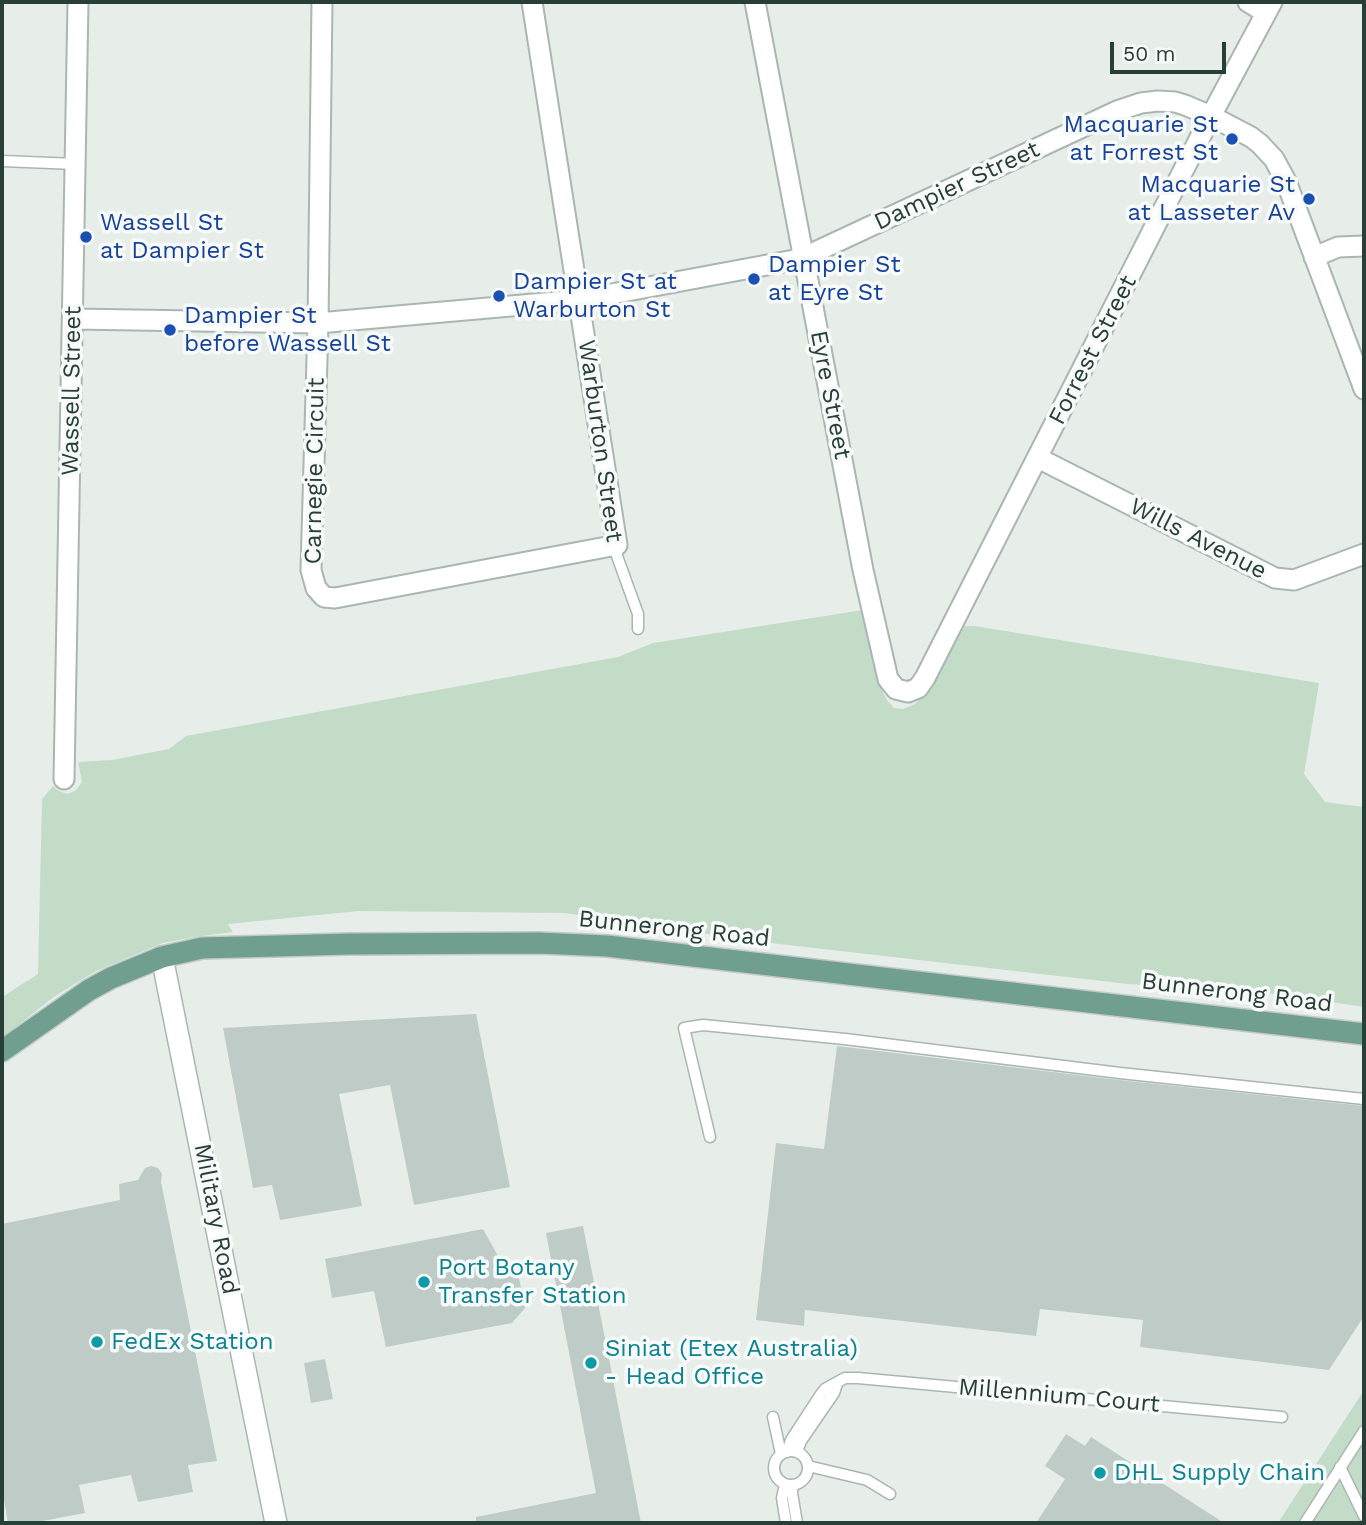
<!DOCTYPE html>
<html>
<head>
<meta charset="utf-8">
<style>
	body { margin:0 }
	#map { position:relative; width:1366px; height:1525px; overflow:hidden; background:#e7eeea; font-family:"Work Sans",sans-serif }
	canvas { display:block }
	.frame { position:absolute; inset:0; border:4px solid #273f37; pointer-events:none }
	.scale { position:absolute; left:1110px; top:42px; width:116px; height:32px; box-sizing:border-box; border:4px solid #273f37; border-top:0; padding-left:9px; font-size:21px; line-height:24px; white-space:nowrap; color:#273f37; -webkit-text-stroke:5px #f7faf9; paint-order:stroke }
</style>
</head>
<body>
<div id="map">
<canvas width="1366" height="1525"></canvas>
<div class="frame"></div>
<div class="scale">50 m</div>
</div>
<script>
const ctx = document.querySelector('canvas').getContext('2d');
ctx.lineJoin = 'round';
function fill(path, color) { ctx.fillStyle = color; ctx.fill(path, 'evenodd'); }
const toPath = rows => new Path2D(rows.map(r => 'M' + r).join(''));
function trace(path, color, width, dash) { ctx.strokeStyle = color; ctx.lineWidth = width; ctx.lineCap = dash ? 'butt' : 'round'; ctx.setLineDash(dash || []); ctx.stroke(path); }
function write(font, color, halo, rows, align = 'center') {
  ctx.font = font + ' "Work Sans",sans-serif'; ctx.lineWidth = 7; ctx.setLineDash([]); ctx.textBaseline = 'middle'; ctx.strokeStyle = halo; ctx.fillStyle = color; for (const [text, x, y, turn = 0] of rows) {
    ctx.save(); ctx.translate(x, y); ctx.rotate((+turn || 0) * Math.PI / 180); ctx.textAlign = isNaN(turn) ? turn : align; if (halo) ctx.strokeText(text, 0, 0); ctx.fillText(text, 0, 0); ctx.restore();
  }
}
const green = toPath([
	[863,610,881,688,887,700,894,708,903,709,915,704,924,693,960,626,975,626,1319,683,1304,774,1325,802,1364,807,1364,1007,1277,994,1128,984,771,943,564,913,359,911,228,924,233,932,194,937,163,943,96,971,55,996,2,1038,2,997,38,974,42,799,53,786,59,791,68,794,76,790,82,782,78,762,112,760,169,749,186,736,618,657,653,643],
	[1364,1390,1364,1523,1278,1523]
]);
const building = toPath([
	[476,1014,510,1187,414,1205,390,1085,339,1094,362,1206,280,1220,272,1185,253,1188,223,1028],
	[837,1046,1119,1080,1364,1106,1364,1316,1329,1370,1140,1347,1143,1320,1040,1309,1036,1336,805,1310,804,1326,756,1320,776,1143,824,1149],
	[151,1166,158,1168,162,1174,161,1182,217,1461,188,1465,193,1492,138,1502,131,1475,79,1485,85,1513,32,1523,8,1523,4,1500,2,1500,2,1224,120,1200,119,1184,138,1180,145,1168],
	[583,1226,641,1523,476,1523,476,1517,596,1493,546,1233],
	[483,1229,502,1263,518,1273,525,1308,512,1323,386,1347,374,1291,332,1298,325,1259],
	[325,1359,333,1399,311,1403,304,1363],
	[1066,1434,1085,1446,1091,1437,1224,1523,1036,1523,1065,1479,1045,1466]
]);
const service = toPath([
	[2,161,76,164],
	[617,545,617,556,638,614,638,629],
	[710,1137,684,1028,703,1025,845,1039,1120,1073,1364,1099],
	[773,1417,781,1454],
	'774 1468a17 17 0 1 1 34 0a17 17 0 1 1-34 0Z',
	[787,1452,791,1440,821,1394,825,1389,845,1378,858,1378,1282,1417],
	[797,1452,801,1441,834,1393,837,1384],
	[808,1466,867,1480,890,1494],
	[1340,1467,1364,1516],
	[785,1484,782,1498,786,1523],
	[793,1485,792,1493,797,1523],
	[1305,1523,1364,1431]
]);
const minor = toPath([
	[322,2,318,323,311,570,316,588,324,597,335,598,617,545,532,2],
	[755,2,863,570,888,679,896,689,908,692,918,688,925,678,1211,116,1272,2],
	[1248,2,1266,13],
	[1314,257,1338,247,1364,246],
	[74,319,318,323,579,300,794,260,813,253,1117,111,1141,103,1158,101,1175,102,1185,105,1211,116,1251,137,1260,144,1274,159,1286,181,1364,389],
	[1038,458,1275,578,1294,580,1364,554],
	[64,779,78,2]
]);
const tertiary = toPath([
	[162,957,276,1523]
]);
const primary = toPath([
	[2,1051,89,990,111,978,162,957,202,948,350,944,539,943,607,946,1364,1034]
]);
const markers = [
	[1232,139,7,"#1a4fb4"],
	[1309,199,7,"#1a4fb4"],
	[86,237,7,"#1a4fb4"],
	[754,279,7,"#1a4fb4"],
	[499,296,7,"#1a4fb4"],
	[170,330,7,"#1a4fb4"],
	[424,1282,7,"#0f9aa8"],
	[97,1342,7,"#0f9aa8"],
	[591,1363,7,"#0f9aa8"],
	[1100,1473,7,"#0f9aa8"]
];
const transitNames = [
	["Macquarie St",1218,125,"right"],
	["at Forrest St",1218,153,"right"],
	["Macquarie St",1295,185,"right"],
	["at Lasseter Av",1295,213,"right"],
	["Wassell St",100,223],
	["at Dampier St",100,251],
	["Dampier St",768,265],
	["at Eyre St",768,293],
	["Dampier St at",513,282],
	["Warburton St",513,310],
	["Dampier St",184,316],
	["before Wassell St",184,344]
];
const streetNames = [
	["Dampier Street",957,186,-25],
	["Forrest Street",1093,350,-63],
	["Wassell Street",72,391,-89],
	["Eyre Street",830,395,79],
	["Warburton Street",600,441,82],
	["Carnegie Circuit",315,471,-89],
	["Wills Avenue",1198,539,27],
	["Bunnerong Road",674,929,6],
	["Bunnerong Road",1237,993,7],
	["Military Road",216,1219,79],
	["Millennium Court",1059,1396,5]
];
const cultureNames = [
	["Port Botany",438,1268],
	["Transfer Station",438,1296],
	["FedEx Station",111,1342],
	["Siniat (Etex Australia)",605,1349],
	["- Head Office",605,1377],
	["DHL Supply Chain",1114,1473]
];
fill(green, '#c2dcc8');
fill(building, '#bfcbc6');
trace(service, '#aab6b1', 13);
trace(minor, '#aab6b1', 23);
trace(tertiary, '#aab6b1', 24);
trace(primary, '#c3c9c7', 24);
trace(service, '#fff', 10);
trace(minor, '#fff', 19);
trace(tertiary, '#fff', 21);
trace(primary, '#709f90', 21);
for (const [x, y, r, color] of markers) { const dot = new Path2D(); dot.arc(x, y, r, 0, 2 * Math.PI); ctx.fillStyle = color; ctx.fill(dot); trace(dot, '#f7faf9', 2.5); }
write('24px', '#164399', '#f7faf9', transitNames, 'left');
write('24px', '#273f37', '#f7faf9', streetNames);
write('24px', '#0d838f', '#f7faf9', cultureNames, 'left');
</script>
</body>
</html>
